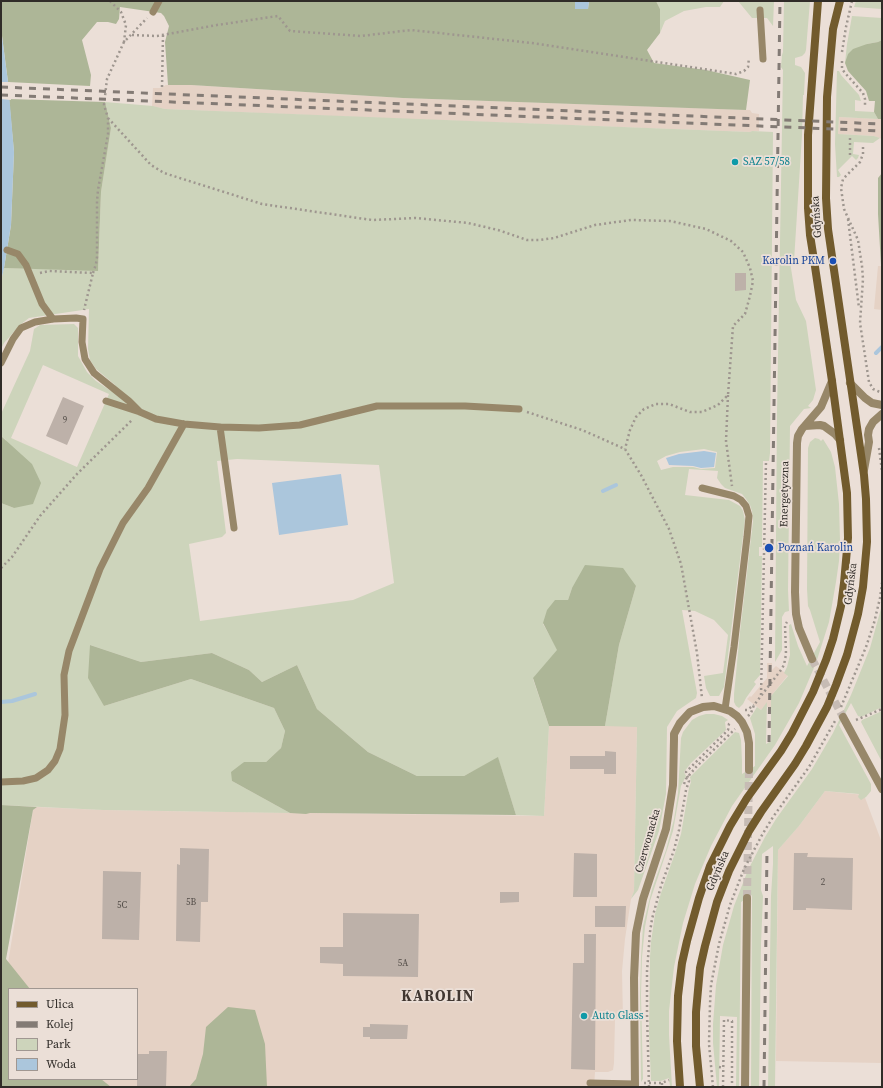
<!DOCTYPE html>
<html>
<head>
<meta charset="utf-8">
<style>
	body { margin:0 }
	#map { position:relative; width:883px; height:1088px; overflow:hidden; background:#ebdfd7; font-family:"Source Serif 4",serif }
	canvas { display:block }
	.frame { position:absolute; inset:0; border:2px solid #302c28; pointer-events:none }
	.legend { position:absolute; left:8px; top:988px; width:130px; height:92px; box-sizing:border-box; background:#ebdfd7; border:1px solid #a09791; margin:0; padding:5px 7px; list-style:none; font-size:12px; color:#302c28 }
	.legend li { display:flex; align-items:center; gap:8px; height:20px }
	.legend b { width:20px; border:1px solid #a09791 }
</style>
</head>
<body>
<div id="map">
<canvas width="883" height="1088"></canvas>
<div class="frame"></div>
<ul class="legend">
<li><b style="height:5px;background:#725b2d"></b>Ulica</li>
<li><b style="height:5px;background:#837b75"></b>Kolej</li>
<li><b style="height:11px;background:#cdd4bb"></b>Park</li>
<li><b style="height:11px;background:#abc6dc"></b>Woda</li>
</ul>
</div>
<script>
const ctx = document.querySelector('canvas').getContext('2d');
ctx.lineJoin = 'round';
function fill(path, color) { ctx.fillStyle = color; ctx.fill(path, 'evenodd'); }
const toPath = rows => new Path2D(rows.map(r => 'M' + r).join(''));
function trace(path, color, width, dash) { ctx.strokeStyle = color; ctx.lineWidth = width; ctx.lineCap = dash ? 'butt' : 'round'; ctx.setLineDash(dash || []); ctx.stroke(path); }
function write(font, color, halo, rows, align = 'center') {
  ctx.font = font + ' "Source Serif 4",serif'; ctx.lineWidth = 3.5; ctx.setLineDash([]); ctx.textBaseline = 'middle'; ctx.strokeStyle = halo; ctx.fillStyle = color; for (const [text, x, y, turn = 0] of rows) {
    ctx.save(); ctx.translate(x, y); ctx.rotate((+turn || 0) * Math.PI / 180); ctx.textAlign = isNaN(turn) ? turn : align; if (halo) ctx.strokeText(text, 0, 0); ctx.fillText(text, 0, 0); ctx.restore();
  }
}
const built = toPath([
	[166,85,191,85,403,98,750,110,752,113,759,114,759,131,752,131,750,132,354,117,165,109,152,106,153,88,160,88],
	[839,117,882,119,882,139,874,136,838,134],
	[878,266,882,266,882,310,874,309],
	[767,663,772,663,772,670,776,666,788,675,771,696,771,707,767,707,767,703,761,710,747,699,750,696,751,697,767,678],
	[549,726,637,726,634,891,631,899,625,939,622,971,623,1019,615,1019,614,1063,613,1070,608,1072,595,1072,594,1087,1,1087,1,1006,33,810,37,807,103,810,159,811,544,816],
	[9,989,137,989,137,1079,9,1079],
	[825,791,864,795,882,843,882,1063,776,1061,778,850,799,826]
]);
const green = toPath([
	[656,1,724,1,720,7,706,7,684,11,665,21,660,33,660,9],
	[738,1,774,1,773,26,767,18,752,18],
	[784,1,810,1,806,50,805,53,802,56,795,58,795,65,801,67,805,73,804,95,803,95,802,135,794,261,790,262,796,300,806,321,807,328,816,390,813,400,808,406,811,408,804,409,790,426,788,590,789,611,785,612,782,617,782,650,775,662,777,413,783,70,781,67,782,55,783,52],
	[856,1,882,1,882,9,854,7],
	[852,16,882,18,882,16,882,40,878,42,867,44,845,63,847,44],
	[837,71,839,71,841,75,859,95,861,101,855,100,855,111,874,112,878,119,839,117,838,134,874,136,880,138,873,143,854,142,853,154,859,155,858,158,856,160,852,156,838,170,841,175,839,177,837,177,835,144],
	[105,102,153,106,165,109,750,132,752,131,773,132,770,453,769,461,763,461,762,547,759,547,759,556,762,556,760,675,754,682,756,684,746,698,743,704,739,708,736,706,734,702,734,694,740,632,753,521,752,511,750,505,746,499,742,494,725,488,721,484,717,478,718,471,689,469,685,495,729,500,740,506,743,511,745,520,724,687,719,696,710,696,706,688,704,676,723,673,728,635,714,620,695,611,682,610,697,693,696,698,677,711,667,727,666,794,659,831,638,890,631,899,634,891,637,727,605,726,619,645,636,586,572,588,568,600,543,624,558,650,533,679,549,726,544,816,516,815,498,758,464,776,417,776,368,752,317,709,297,665,262,682,249,670,212,653,141,662,90,645,104,706,191,679,274,708,285,731,281,748,266,762,244,762,232,781,290,813,103,810,1,805,1,503,14,508,6,440,1,436,1,414,30,351,34,329,40,325,74,324,78,328,78,356,87,372,96,381,111,391,115,385,96,369,90,360,88,349,89,309,29,318,20,325,4,343,1,349,1,281,4,268,98,270,101,192,111,128],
	[43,365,109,394,77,467,11,438],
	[704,449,717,452,715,468,701,469,693,467,673,467,661,470,657,461,666,456,680,452],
	[237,459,379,465,394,583,353,600,200,621,189,544,222,537,226,533,217,461],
	[815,438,819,439,821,441,823,439,831,452,835,467,839,504,840,541,839,561,836,582,829,622,816,663,799,703,775,745,732,806,711,846,695,884,683,923,674,967,669,1011,669,1035,672,1087,668,1087,670,1086,669,1078,661,1081,651,1081,649,1033,650,957,651,942,655,914,661,893,675,853,681,834,689,788,691,782,690,777,735,732,739,733,741,740,742,761,742,774,755,766,755,734,750,718,757,707,761,710,767,702,766,744,771,741,771,696,788,676,784,673,787,667,790,655,789,625,791,624,798,646,807,666,820,642,810,610,808,606,807,589,808,448,810,442],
	[882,605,882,707,861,717,858,716,851,703,839,725,871,784,871,791,866,797,861,800,858,797,859,794,825,791,799,826,778,850,775,1087,768,1087,771,896,773,864,773,846,762,854,761,890,763,896,761,944,759,1087,751,1087,752,895,741,902,739,1087,736,1087,737,1017,720,1016,719,1087,717,1087,713,1043,713,1024,716,985,723,945,734,906,748,870,765,837,776,819,812,769,833,733,851,695,870,648],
	[882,711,882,762,861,722,862,720],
	[706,714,714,714,722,716,728,720,725,722,726,730,691,763,684,772,686,776,681,786,673,831,667,850,650,901,645,927,642,957,641,995,643,1079,641,1082,640,995,641,957,643,926,652,889,666,850,674,819,678,793,681,738,683,732,692,720,699,716]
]);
const forest = toPath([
	[1,1,575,1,575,9,588,9,589,1,656,1,660,9,660,33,647,50,654,63,706,70,750,80,746,110,403,98,191,85,168,85,165,42,169,26,164,16,161,13,120,7,119,19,116,24,108,22,97,22,82,40,91,75,90,86,8,82,1,28],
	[882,40,882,119,878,119,874,112,875,101,869,101,866,91,848,71,845,63,848,54,853,49,867,44,878,42],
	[9,99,105,102,111,128,101,192,98,271,4,268,11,225,14,152],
	[882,173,882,265,881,265,878,214,878,178],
	[1,436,32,464,41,483,33,504,14,508,1,503],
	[585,565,623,568,636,586,619,645,605,726,549,726,533,678,557,650,543,623,547,610,555,600,568,600,572,588],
	[90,645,141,662,212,653,249,670,262,682,297,665,317,709,368,752,417,776,464,776,498,757,516,815,310,813,306,814,290,813,232,781,231,772,244,762,266,762,281,748,285,731,274,708,191,679,104,706,88,678],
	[1,805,37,807,33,810,6,959,30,989,9,989,9,1079,101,1079,111,1087,1,1087],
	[228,1007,255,1010,265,1044,267,1087,189,1087,196,1079,203,1054,206,1027]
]);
const water = toPath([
	[575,1,589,1,588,9,575,9],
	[1,29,8,82,14,152,11,225,4,268,1,281],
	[704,451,716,453,714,467,701,468,693,466,669,465,666,458,679,454],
	[341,474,348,525,279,535,272,483]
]);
const pier = toPath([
	[1,82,10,82,11,100,1,99]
]);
const stream = toPath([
	[876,353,882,347],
	[603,491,616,485],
	[1,702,12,701,35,694]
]);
const building = toPath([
	[735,273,746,273,746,290,735,291],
	[63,397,84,406,67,445,46,436],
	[605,751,616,752,616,774,604,774,604,769,570,769,570,756,605,756],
	[180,848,209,849,208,902,201,902,200,942,176,941,177,864,180,865],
	[574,853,597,854,597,897,573,897],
	[794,853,808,853,807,857,853,858,852,910,806,908,806,910,793,910],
	[103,871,141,872,139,940,102,939],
	[500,892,519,892,519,902,500,903],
	[595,906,626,906,625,927,595,927],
	[343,913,419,914,418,977,343,976,343,964,320,963,320,947,343,947],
	[584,934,596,934,595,1070,571,1069,573,963,584,963],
	[370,1024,408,1025,407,1039,370,1039,370,1037,363,1037,363,1027,370,1027],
	[149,1051,167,1051,166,1087,137,1087,137,1054,149,1054]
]);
const streetTunnel = toPath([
	[812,659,843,717],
	[747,898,749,770]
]);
const path = toPath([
	[110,1,121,12,126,25,124,42],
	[132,35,157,36,217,25,278,16,290,31,361,36,411,30,532,43,736,74,744,71,748,67,749,58],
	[842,52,846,27,852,1],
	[842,61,842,69,845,73,863,93,865,99,865,107],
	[162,87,163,35],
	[108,118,151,165,164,173,262,204,372,220,416,218,468,223,498,230,527,240,540,240,554,238,595,225,631,220,670,221,706,229,731,241,743,252,750,268,753,281,750,296,745,314,733,326,728,395,718,405,702,412,690,412,669,404,656,404,644,409,636,417,630,430,625,449],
	[863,147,863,154,860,162,843,179,841,188,844,209,858,240,862,266,863,279,860,323,869,382,873,389,882,393],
	[850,155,850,135],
	[848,219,859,308],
	[40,273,49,271,93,273,84,310],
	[93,273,96,264,97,257,97,201,98,190,108,134,108,118,104,105,107,79,124,42,147,18],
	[728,395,726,441,732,486],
	[527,412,582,430,625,449,641,475,669,529,681,564,697,653,702,698],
	[879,448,882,471],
	[1,568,12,557,40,516,77,474,133,419],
	[761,695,766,461],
	[841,707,866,647,874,623,880,598,882,583],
	[745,710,747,710,754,705],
	[748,716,751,713,754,705,781,670,784,665,786,654,785,625,787,622],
	[856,720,882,709],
	[684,784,686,779,696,767,735,729],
	[719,1067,724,1068],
	[644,1083,662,1083,669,1080],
	[662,1083,662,1087],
	[649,1087,647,1014,647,971,650,932,652,919,661,886,674,850,679,830,686,790,689,781,686,772,728,730,729,724,731,722],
	[713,1087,709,1044,710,1004,711,985,719,944,730,905,744,869,762,835,773,817,809,767,835,721],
	[723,1087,724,1020,732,1021,732,1087]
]);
const lane = toPath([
	[760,10,763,59],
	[153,12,159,1],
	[7,250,18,254,26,265,42,304,53,319],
	[1,363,13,339,21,328,35,322,53,319,76,318,83,319,82,342,85,359,94,373,129,401,140,412],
	[106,401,140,412,156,419,184,424,220,427],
	[702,488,734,496,741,500,746,506,749,516,747,537,734,647,725,709],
	[234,528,220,427,259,428,300,425,377,406,465,406,519,409],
	[1,782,23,781,36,778,48,770,55,761,60,749,65,715,64,675,69,651,100,569,123,523,148,488,184,424],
	[590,1083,635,1084]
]);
const street = toPath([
	[850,383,865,398,872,403,882,405],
	[805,426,820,425,824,426,835,434,840,440],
	[864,470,869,442,868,435,869,429,873,422,882,414],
	[812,659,799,628,796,614,795,592,797,443,798,436,802,429,821,407,832,381],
	[843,717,882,789],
	[635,1087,634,978,636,933,643,899,666,829,673,785,674,739,674,734,680,723,690,712,703,707,714,706,730,711,737,716,742,722,747,732,749,743,749,770],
	[745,1087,747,898]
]);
const secondary = toPath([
	[680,1087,677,1041,678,996,682,963,687,941,699,898,710,866,730,826,747,798,781,751,792,733,813,692,826,660,833,639,841,606,844,583,848,538,847,493,832,381,814,260,810,235,808,208,808,135,818,1],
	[700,1087,696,1046,696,1012,700,968,705,946,717,902,729,871,749,831,761,812,795,764,806,746,827,707,836,685,847,655,858,614,863,587,867,542,866,499,864,475,828,229,826,198,827,97,833,29,840,1]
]);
const rail = toPath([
	[1,87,882,124],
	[1,95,882,131],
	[769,742,780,1],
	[764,1087,767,850]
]);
const markers = [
	[735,162,4,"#0f9aa8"],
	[833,261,4,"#1a4fb4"],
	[769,548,5,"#1a4fb4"],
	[584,1016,4,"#0f9aa8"]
];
const numberNames = [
	["9",65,421],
	["2",823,883],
	["5B",191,903],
	["5C",122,906],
	["5A",403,964]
];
const cultureNames = [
	["SAZ 57/58",743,162],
	["Auto Glass",592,1016]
];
const streetNames = [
	["Gdyńska",817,217,-94],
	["Energetyczna",785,494,-89],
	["Gdyńska",851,584,-83],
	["Czerwonacka",648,841,-74],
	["Gdyńska",718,871,-67]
];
const transitNames = [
	["Karolin PKM",825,261],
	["Poznań Karolin",778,548,"left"]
];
const districtNames = [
	["KAROLIN",438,997]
];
fill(built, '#e5d2c5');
fill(green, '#cdd4bb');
fill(forest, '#adb697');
fill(water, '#abc6dc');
fill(pier, '#ebdfd7');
trace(stream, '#abc6dc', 4);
fill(building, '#bdb1a9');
trace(streetTunnel, '#c6bbb4', 8, [8, 4]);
trace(path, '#9e968f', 2.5, [2, 3]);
trace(lane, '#978769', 7);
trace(street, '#978769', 8);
trace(secondary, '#725b2d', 8);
trace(rail, '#837b75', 3, [7, 7]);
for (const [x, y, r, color] of markers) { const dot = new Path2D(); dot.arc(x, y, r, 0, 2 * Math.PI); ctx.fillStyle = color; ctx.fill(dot); trace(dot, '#ebdfd7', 1.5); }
write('9px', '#534d48', null, numberNames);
write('11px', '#0d838f', '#ebdfd7', cultureNames, 'left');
write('11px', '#302c28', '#ebdfd7', streetNames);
write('11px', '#164399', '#ebdfd7', transitNames, 'right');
ctx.letterSpacing = '1px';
write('bold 15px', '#413731', '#ebdfd7', districtNames);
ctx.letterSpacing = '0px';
</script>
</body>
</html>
